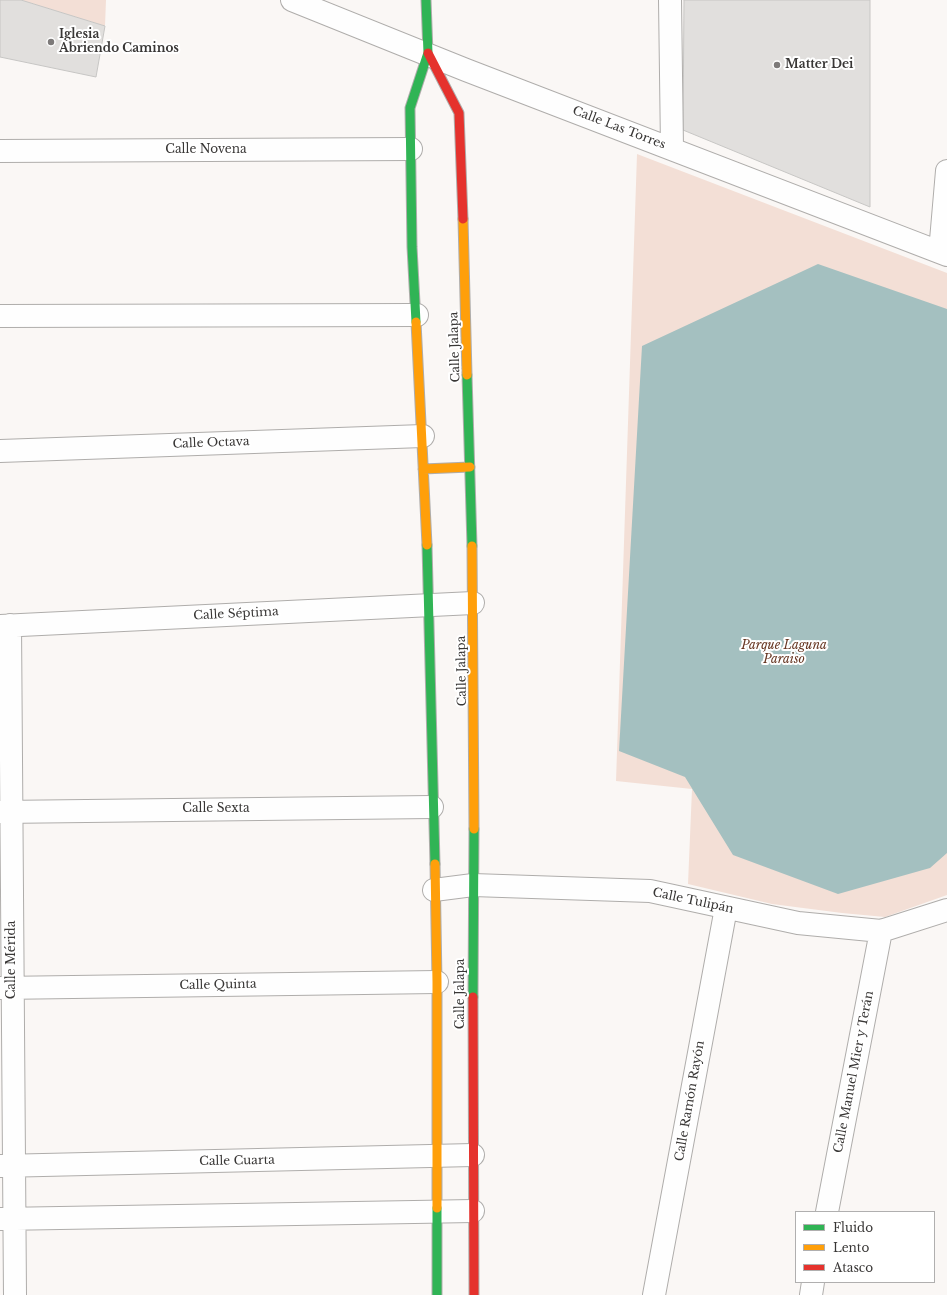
<!DOCTYPE html>
<html>
<head>
<meta charset="utf-8">
<style>
	body { margin:0 }
	#map { position:relative; width:947px; height:1295px; overflow:hidden; background:#faf7f5; font-family:"Libre Baskerville",serif }
	canvas { display:block }
	.legend { position:absolute; left:795px; top:1211px; width:140px; height:72px; box-sizing:border-box; background:#fff; border:1px solid #b0afaf; margin:0; padding:5px 7px; list-style:none; font-size:12px; color:#393736 }
	.legend li { display:flex; align-items:center; gap:8px; height:20px }
	.legend b { width:20px; border:1px solid #b0afaf }
</style>
</head>
<body>
<div id="map">
<canvas width="947" height="1295"></canvas>
<ul class="legend">
<li><b style="height:5px;background:#30b455"></b>Fluido</li>
<li><b style="height:5px;background:#ff9f0a"></b>Lento</li>
<li><b style="height:5px;background:#e5322d"></b>Atasco</li>
</ul>
</div>
<script>
const ctx = document.querySelector('canvas').getContext('2d');
ctx.lineJoin = 'round';
function fill(path, color) { ctx.fillStyle = color; ctx.fill(path, 'evenodd'); }
const toPath = rows => new Path2D(rows.map(r => 'M' + r).join(''));
function trace(path, color, width, dash) { ctx.strokeStyle = color; ctx.lineWidth = width; ctx.lineCap = dash ? 'butt' : 'round'; ctx.setLineDash(dash || []); ctx.stroke(path); }
function write(font, color, halo, rows, align = 'center') {
  ctx.font = font + ' "Libre Baskerville",serif'; ctx.lineWidth = 4; ctx.setLineDash([]); ctx.textBaseline = 'middle'; ctx.strokeStyle = halo; ctx.fillStyle = color; for (const [text, x, y, turn = 0] of rows) {
    ctx.save(); ctx.translate(x, y); ctx.rotate((+turn || 0) * Math.PI / 180); ctx.textAlign = isNaN(turn) ? turn : align; if (halo) ctx.strokeText(text, 0, 0); ctx.fillText(text, 0, 0); ctx.restore();
  }
}
const green = toPath([
	[21,0,106,0,105,26],
	[637,154,947,273,947,895,885,917,842,913,772,904,688,884,692,789,616,781]
]);
const water = toPath([
	[818,264,947,309,947,853,930,868,838,894,733,855,685,777,619,751,642,346]
]);
const building = toPath([
	[0,0,21,0,105,26,96,77,0,57,0,0],
	[684,0,870,0,870,207,683,130,684,0]
]);
const street = toPath([
	[292,0,466,70,947,255],
	[670,0,672,148],
	[0,151,411,149],
	[940,252,947,171],
	[0,316,417,315],
	[0,451,423,436],
	[10,625,15,1295],
	[0,626,473,603],
	[0,812,432,807],
	[434,890,473,885,650,891,798,923,881,931,947,910],
	[0,988,437,982],
	[0,1166,473,1155],
	[827,1212,881,931],
	[1,1219,473,1211],
	[654,1295,726,908],
	[811,1295,813,1282]
]);
const fast = toPath([
	[416,322,412,247,410,108,428,53,426,0],
	[467,375,472,546],
	[427,545,435,864],
	[473,997,474,829],
	[437,1208,437,1295]
]);
const slow = toPath([
	[463,219,467,375],
	[416,322,427,545],
	[423,469,470,467],
	[472,546,474,829],
	[435,864,437,982,437,1208]
]);
const jam = toPath([
	[428,53,459,113,463,219],
	[473,997,474,1295]
]);
const markers = [
	[51,42,4,"#7d7a79"],
	[777,65,4,"#7d7a79"]
];
const poiNames = [
	["Iglesia",59,35],
	["Abriendo Caminos",59,49],
	["Matter Dei",785,65]
];
const streetNames = [
	["Calle Las Torres",619,128,21],
	["Calle Novena",206,150],
	["Calle Jalapa",455,347,-92],
	["Calle Octava",211,443,-2],
	["Calle Séptima",236,614,-3],
	["Calle Jalapa",462,671,-91],
	["Calle Sexta",216,809],
	["Calle Tulipán",693,901,12],
	["Calle Mérida",12,960,-90],
	["Calle Quinta",218,985,-1],
	["Calle Jalapa",461,994,-90],
	["Calle Manuel Mier y Terán",854,1072,-79],
	["Calle Ramón Rayón",690,1101,-80],
	["Calle Cuarta",237,1161,-1]
];
const parkNames = [
	["Parque Laguna",784,646],
	["Paraiso",784,660]
];
fill(green, '#f3dfd6');
fill(water, '#a4c0c0');
fill(building, '#e1dfdd');
trace(building, '#c7c6c4', 1);
trace(street, '#afadab', 24);
trace(fast, '#afadab', 11);
trace(slow, '#afadab', 11);
trace(jam, '#afadab', 11);
trace(street, '#fefefe', 22);
trace(fast, '#30b455', 9);
trace(slow, '#ff9f0a', 9);
trace(jam, '#e5322d', 9);
for (const [x, y, r, color] of markers) { const dot = new Path2D(); dot.arc(x, y, r, 0, 2 * Math.PI); ctx.fillStyle = color; ctx.fill(dot); trace(dot, '#fff', 1.5); }
write('bold 12px', '#393736', '#fff', poiNames, 'left');
write('12px', '#393736', '#fff', streetNames);
write('italic 12px', '#673622', '#fff', parkNames);
</script>
</body>
</html>
